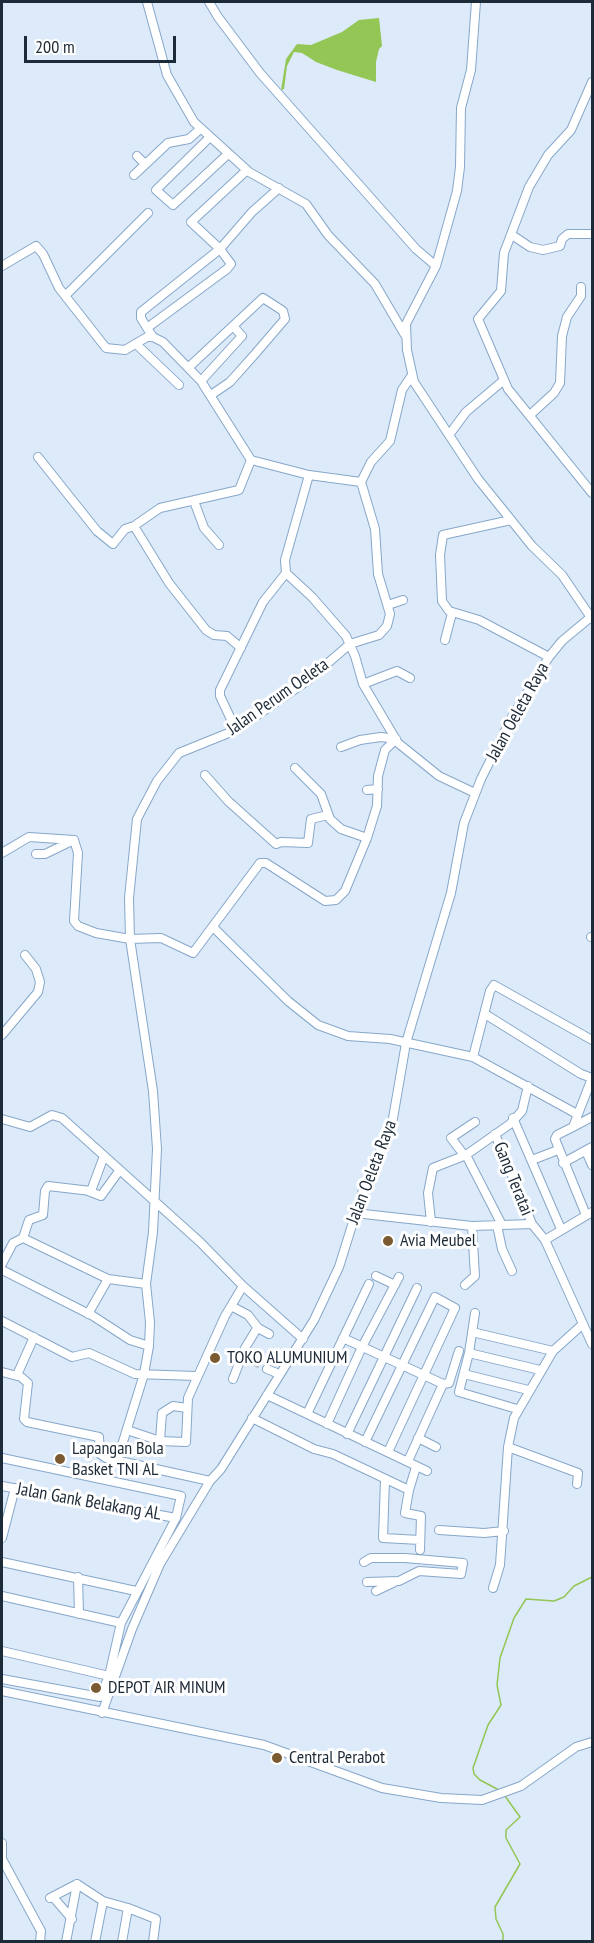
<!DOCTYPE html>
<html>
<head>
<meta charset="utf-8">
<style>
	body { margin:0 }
	#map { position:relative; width:594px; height:1943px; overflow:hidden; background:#ddeaf9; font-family:"PT Sans Narrow",sans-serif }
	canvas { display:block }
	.frame { position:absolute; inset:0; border:3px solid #1d2a37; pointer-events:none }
	.scale { position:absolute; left:24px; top:36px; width:152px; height:27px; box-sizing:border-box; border:3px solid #1d2a37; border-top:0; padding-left:8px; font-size:18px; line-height:21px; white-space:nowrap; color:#1d2a37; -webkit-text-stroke:4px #fff; paint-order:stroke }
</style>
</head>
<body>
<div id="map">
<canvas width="594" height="1943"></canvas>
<div class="frame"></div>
<div class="scale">200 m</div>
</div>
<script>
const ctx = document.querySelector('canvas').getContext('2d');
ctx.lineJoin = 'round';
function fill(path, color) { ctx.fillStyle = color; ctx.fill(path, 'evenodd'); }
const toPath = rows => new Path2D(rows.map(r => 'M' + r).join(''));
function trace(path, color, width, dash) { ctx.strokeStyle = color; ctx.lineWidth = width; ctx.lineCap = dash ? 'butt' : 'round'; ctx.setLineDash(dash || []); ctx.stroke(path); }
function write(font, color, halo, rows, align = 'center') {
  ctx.font = font + ' "PT Sans Narrow",sans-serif'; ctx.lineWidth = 6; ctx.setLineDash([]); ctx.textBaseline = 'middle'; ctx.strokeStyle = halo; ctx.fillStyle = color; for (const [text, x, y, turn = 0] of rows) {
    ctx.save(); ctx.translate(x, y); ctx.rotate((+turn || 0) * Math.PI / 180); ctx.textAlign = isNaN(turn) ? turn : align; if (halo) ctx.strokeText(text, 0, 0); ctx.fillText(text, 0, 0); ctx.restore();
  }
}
const water = toPath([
	[379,18,382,46,379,49,376,62,376,82,337,70,316,62,302,53,294,52,287,66,284,89,281,90,286,59,297,44,311,45,342,32,359,20]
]);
const stream = toPath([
	[499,1790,480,1780,474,1774,473,1768,488,1725,501,1705,497,1685,500,1658,514,1618,526,1599,554,1601,564,1597,574,1586,592,1577],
	[503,1942,503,1934,496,1919,495,1907,520,1864,506,1838,506,1830,520,1817,505,1796]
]);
const minorTunnel = toPath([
	[253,1361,267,1369]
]);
const minor = toPath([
	[147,2,167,75,194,122,249,172,306,204,328,235,375,284,405,335],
	[209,2,218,17,260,73,416,249,436,266],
	[476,2,471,70,461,108,460,167,457,191,436,266,406,324,407,350,414,382,478,479,532,546,562,575,592,619],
	[592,82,571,130,548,155,529,187,504,253,501,291,478,319,508,389,592,493],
	[209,138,156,190,173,205,228,154],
	[137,156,145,164],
	[247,170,191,222,220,249,252,212,279,188],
	[134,175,168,143,189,139,200,129],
	[512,235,530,247,543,250,560,246,562,239,568,234,592,234],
	[2,266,36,246,43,254,59,288,106,348,125,350,147,337,153,337,163,342,201,381,251,460,309,475,361,482],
	[66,295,148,213],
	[147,328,227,269,231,264,220,249,141,312,141,318,147,328,153,337],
	[136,344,179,385],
	[189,367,263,298,283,311,285,319,255,354,230,382,211,395],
	[201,381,242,336,233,326],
	[530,415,554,393,560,383,562,336,567,317,581,296,581,287],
	[449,435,466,412,504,380],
	[38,457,97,531,113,544,125,529,134,526,160,508,239,490,251,460],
	[309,475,285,560,286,573,312,597,346,636,355,656,363,684,398,743,439,776,475,793],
	[194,501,204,528,219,545],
	[511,520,443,535,440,555,442,601,449,611,479,620,549,657],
	[134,526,169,583,206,630,214,635,227,636,241,648],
	[388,605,403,600],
	[445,640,452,613],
	[363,684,397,671,410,678],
	[236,730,220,696,220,690,263,602,286,573],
	[341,747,360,740,381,737,396,739],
	[295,768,321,794,330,819,341,829,367,838],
	[205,775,228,801,276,844,281,842,308,843,311,819,328,815],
	[367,790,378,789],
	[74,840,78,853,74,921,78,926,96,933,130,939,161,938,193,953,260,863,266,863,325,901,336,900,345,891,367,838,377,806,378,776,385,750,396,739],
	[2,853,29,837,74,840,45,854,36,854],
	[214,928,288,1001,318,1025,348,1036,390,1039,473,1057,577,1114],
	[591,937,592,937],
	[485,1014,581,1074,592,1078],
	[2,1035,38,992,40,982,36,969,25,955],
	[473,1057,490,991,494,985,592,1040],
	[513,1118,561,1229],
	[2,1119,30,1127,52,1115,62,1118,200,1242,243,1286,303,1339],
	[573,1127,592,1117],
	[495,1134,532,1224],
	[586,1151,592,1165],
	[464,1155,451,1138,475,1122],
	[466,1155,502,1225],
	[532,1160,558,1150],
	[563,1163,592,1147],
	[88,1191,101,1196,119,1171],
	[355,1213,472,1226,532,1224,545,1240,583,1324,553,1351,514,1418,508,1447,500,1565,493,1588],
	[586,1215,555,1139,557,1135,573,1127,592,1078],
	[431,1222,428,1193,433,1168,466,1155,510,1124,522,1111,528,1086],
	[497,1225,502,1249,512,1271],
	[23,1238,29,1220,43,1215,45,1191,48,1186,91,1191,104,1156],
	[545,1240,592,1212],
	[2,1264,13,1243,23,1238,108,1279,146,1284],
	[2,1270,93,1316,130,1340,149,1346],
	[376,1276,395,1285],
	[465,1285,475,1276,472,1226],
	[231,1306,248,1315,258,1328],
	[475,1313,469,1353,459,1392,517,1409],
	[88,1314,108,1279],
	[2,1321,72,1357,89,1353,135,1374,196,1376],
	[583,1324,592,1344],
	[472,1332,553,1351],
	[343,1338,443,1384],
	[469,1353,540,1370],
	[241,1358,253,1361],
	[267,1369,279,1374],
	[2,1372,21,1377,28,1383,24,1419,27,1422,99,1437,100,1454,106,1458,210,1481],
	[464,1374,528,1390],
	[17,1375,34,1337],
	[233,1379,245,1348,256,1330,258,1328,269,1334],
	[267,1395,427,1471],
	[307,1414,369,1284],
	[252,1418,314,1449,333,1454,409,1490,416,1467],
	[327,1424,362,1347,399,1277],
	[127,1430,160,1441,186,1442,188,1398,225,1316,243,1286],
	[347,1434,417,1288],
	[418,1438,436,1447],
	[160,1441,162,1413,173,1406,187,1408],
	[365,1442,435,1297,455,1308,388,1452],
	[508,1447,578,1473,577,1484],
	[2,1458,181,1496,176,1518,121,1623,109,1676,100,1697,2,1679],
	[117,1461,144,1374,149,1346,150,1322,146,1284,153,1232,157,1149,153,1091,130,939,129,898,137,819,157,781,179,753,236,730,307,681,350,644,379,635,387,626,390,614,378,574,375,529,361,482,371,462,390,441,402,390,412,375],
	[408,1461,443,1384,449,1383,459,1351],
	[385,1479,383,1538,420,1540],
	[2,1486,176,1518],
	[409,1490,405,1513,421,1516,420,1550],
	[439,1530,484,1533,504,1531],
	[2,1538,15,1488],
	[2,1562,136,1591],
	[364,1562,371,1558,405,1558,463,1563,461,1574,419,1571,399,1581,367,1582],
	[78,1577,79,1614],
	[376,1591,395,1582],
	[2,1596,121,1623],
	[2,1651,109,1676],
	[2,1691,264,1745,382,1788,441,1798,482,1800,521,1786,576,1747,592,1742],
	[102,1713,132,1629,160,1564,210,1481,221,1469,314,1320,339,1267,363,1190,392,1124,406,1043,451,893,464,823,481,779,512,717,549,657,562,641,592,616],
	[2,1843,2,1856],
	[2,1859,41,1931,40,1942],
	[53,1897,72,1919],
	[50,1898,77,1884,103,1901],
	[66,1942,77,1884],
	[95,1942,103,1901,128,1908],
	[122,1942,128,1908,156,1919,153,1942]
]);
const markers = [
	[388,1241,6,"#7b5931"],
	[215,1358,6,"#7b5931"],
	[60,1459,6,"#7b5931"],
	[96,1688,6,"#7b5931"],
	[277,1758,6,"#7b5931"]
];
const streetNames = [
	["Jalan Perum Oeleta",278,697,-35],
	["Jalan Oeleta Raya",518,712,-61],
	["Jalan Oeleta Raya",372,1172,-69],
	["Gang Teratai",513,1179,68],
	["Jalan Gank Belakang AL",89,1502,10]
];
const poiNames = [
	["Avia Meubel",400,1241],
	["TOKO ALUMUNIUM",227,1358],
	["Lapangan Bola",72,1449],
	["Basket TNI AL",72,1470],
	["DEPOT AIR MINUM",108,1688],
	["Central Perabot",289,1758]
];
fill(water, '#93c655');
trace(stream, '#93c655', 1.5);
trace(minorTunnel, '#b7c4d2', 8, [8, 4]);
trace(minor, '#86a7c9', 10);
trace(minor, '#fff', 8);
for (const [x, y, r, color] of markers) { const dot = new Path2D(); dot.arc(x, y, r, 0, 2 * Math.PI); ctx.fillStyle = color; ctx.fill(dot); trace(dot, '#fff', 2); }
write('18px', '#1d2a37', '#fff', streetNames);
write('18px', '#1d2a37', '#fff', poiNames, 'left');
</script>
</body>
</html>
